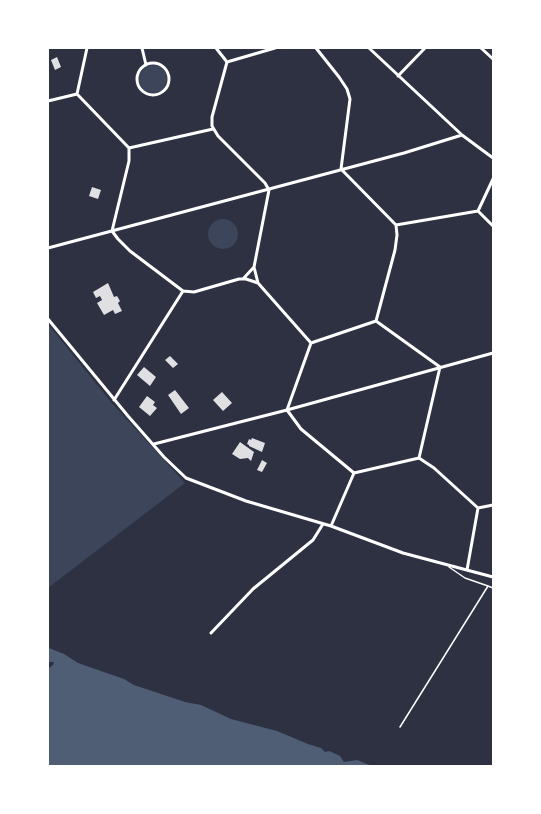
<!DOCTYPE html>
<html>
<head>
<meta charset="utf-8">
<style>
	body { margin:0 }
	#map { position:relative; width:541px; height:814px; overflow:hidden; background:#2d3142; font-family:Figtree,sans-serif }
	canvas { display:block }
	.frame { position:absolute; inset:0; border:49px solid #fff; pointer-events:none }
</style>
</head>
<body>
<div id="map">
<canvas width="541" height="814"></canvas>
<div class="frame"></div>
</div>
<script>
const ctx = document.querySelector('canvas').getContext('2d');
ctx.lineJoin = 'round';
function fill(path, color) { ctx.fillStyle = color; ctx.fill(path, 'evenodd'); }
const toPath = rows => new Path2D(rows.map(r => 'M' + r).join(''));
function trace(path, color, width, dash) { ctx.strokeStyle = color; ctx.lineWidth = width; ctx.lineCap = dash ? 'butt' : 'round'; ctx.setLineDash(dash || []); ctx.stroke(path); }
const green = toPath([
	'139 79a14 14 0 1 1 28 0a14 14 0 1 1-28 0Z',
	'208 234a15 15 0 1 1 30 0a15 15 0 1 1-30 0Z',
	[48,324,111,402,185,483,48,588]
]);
const water = toPath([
	[49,648,64,654,78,663,124,679,134,685,185,702,201,705,231,719,277,731,308,744,321,748,325,752,329,751,340,756,344,762,357,760,372,766,48,766,48,669,54,664,53,662,48,662]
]);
const building = toPath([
	[57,57,61,67,55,70,51,60],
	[92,187,101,190,98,199,89,196],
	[108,283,114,297,117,296,120,301,118,303,122,311,115,314,113,310,104,315,97,303,102,300,100,296,96,298,93,292],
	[170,356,178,364,173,368,165,360],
	[144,367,156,377,150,386,137,375],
	[175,390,189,408,181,414,168,395],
	[222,392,232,403,223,411,213,400],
	[147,396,155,402,153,405,157,408,150,416,139,407],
	[252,438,265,443,262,452,249,446,249,445,247,444,249,439,251,440],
	[240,442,254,452,251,461,248,458,240,459,232,454],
	[262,460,267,463,262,472,257,470]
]);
const service = toPath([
	[449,567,465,578,488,586],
	[400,727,488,586,493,588]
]);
const minor = toPath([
	[142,48,146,65],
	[216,48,227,62],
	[316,48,339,77,347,89,350,99,341,169,396,225,397,235,395,250,376,321],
	[369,48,462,135,493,158],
	[481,48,493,59],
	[227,62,212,117,212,126,218,136,265,183,269,190,254,267,258,283],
	[227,62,275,48],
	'137 79a16 16 0 1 1 32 0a16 16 0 1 1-32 0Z',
	[398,76,425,48],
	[77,94,129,148,129,161,112,231,118,239,130,251,183,291,194,292,239,279,246,279,258,283,311,343],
	[77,94,87,48],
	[48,101,77,94],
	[129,148,213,129],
	[478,211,493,226],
	[396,225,478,211,493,179],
	[48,248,404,153,462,135],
	[243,279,254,267],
	[48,319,128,416,164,457,186,478,246,501,331,526,403,553,493,577],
	[376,321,440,367,419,458],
	[311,343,376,321],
	[114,400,183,291],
	[287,410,301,429,354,473],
	[287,410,311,343],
	[154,444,287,410,493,353],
	[354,473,419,458,434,468,478,508],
	[478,508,493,505],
	[331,526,354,473],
	[467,570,478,508],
	[211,633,253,589,313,540,323,524]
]);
fill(green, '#3c4559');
fill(water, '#4f5d75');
fill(building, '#e0e0e3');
trace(service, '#fff', 1.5);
trace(minor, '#fff', 3);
</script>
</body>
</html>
